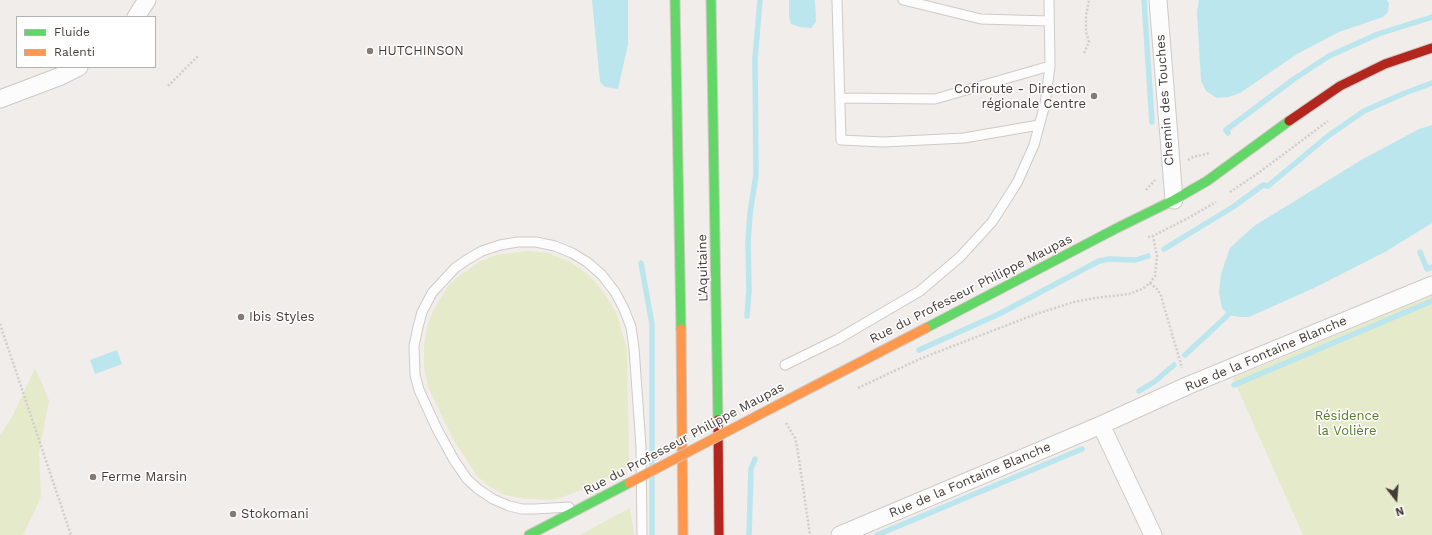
<!DOCTYPE html>
<html>
<head>
<meta charset="utf-8">
<style>
	body { margin:0 }
	#map { position:relative; width:1432px; height:535px; overflow:hidden; background:#f0edea; font-family:"Work Sans",sans-serif }
	canvas { display:block }
	.legend { position:absolute; left:16px; top:16px; width:140px; height:52px; box-sizing:border-box; background:#fff; border:1px solid #b5b1af; margin:0; padding:5px 7px; list-style:none; font-size:12px; color:#463c36 }
	.legend li { display:flex; align-items:center; gap:8px; height:20px }
	.legend b { width:20px; border:1px solid #b5b1af }
	.north { position:absolute; left:1376px; top:479px; width:40px; height:40px; -webkit-text-stroke:3px #fff; paint-order:stroke; rotate:163deg; font-size:11px; font-weight:700; line-height:16px; text-align:center; color:#463c36 }
	.north::after { content:''; display:block; margin:auto; width:14px; height:18px; background:#463c36; clip-path:polygon(50% 0,100% 100%,50% 72%,0 100%) }
</style>
</head>
<body>
<div id="map">
<canvas width="1432" height="535"></canvas>
<ul class="legend">
<li><b style="height:5px;background:#63d668"></b>Fluide</li>
<li><b style="height:5px;background:#ff974d"></b>Ralenti</li>
</ul>
<div class="north">N</div>
</div>
<script>
const ctx = document.querySelector('canvas').getContext('2d');
ctx.lineJoin = 'round';
function fill(path, color) { ctx.fillStyle = color; ctx.fill(path, 'evenodd'); }
const toPath = rows => new Path2D(rows.map(r => 'M' + r).join(''));
function trace(path, color, width, dash) { ctx.strokeStyle = color; ctx.lineWidth = width; ctx.lineCap = dash ? 'butt' : 'round'; ctx.setLineDash(dash || []); ctx.stroke(path); }
function write(font, color, halo, rows, align = 'center') {
  ctx.font = font + ' "Work Sans",sans-serif'; ctx.lineWidth = 3; ctx.setLineDash([]); ctx.textBaseline = 'middle'; ctx.strokeStyle = halo; ctx.fillStyle = color; for (const [text, x, y, turn = 0] of rows) {
    ctx.save(); ctx.translate(x, y); ctx.rotate((+turn || 0) * Math.PI / 180); ctx.textAlign = isNaN(turn) ? turn : align; if (halo) ctx.strokeText(text, 0, 0); ctx.fillText(text, 0, 0); ctx.restore();
  }
}
const green = toPath([
	[529,251,548,253,570,262,590,276,604,293,616,312,627,349,629,466,587,488,554,500,528,499,504,495,489,486,477,476,453,439,428,387,424,366,424,345,427,326,433,311,449,285,460,275,481,261,496,255],
	[1432,295,1432,535,1303,535,1233,378],
	[35,368,49,400,39,454,41,497,23,535,0,535,0,435,12,417],
	[630,508,634,535,580,535]
]);
const water = toPath([
	[592,0,628,0,628,44,618,89,605,87,600,82],
	[789,0,815,0,816,22,811,28,799,27,791,24,789,16],
	[1199,0,1387,0,1389,3,1388,12,1383,17,1339,32,1297,54,1240,93,1229,97,1217,98,1206,91,1201,81,1197,12],
	[1432,125,1432,223,1385,252,1314,288,1249,317,1239,317,1228,315,1222,308,1219,293,1221,274,1230,248,1254,226,1363,159,1419,129],
	[117,350,122,364,95,374,90,360]
]);
const stream = toPath([
	[1144,0,1152,122],
	[1228,133,1226,130,1294,79,1329,56,1378,34,1432,17],
	[1164,249,1233,207,1263,185,1268,186,1328,136,1364,111,1405,93,1432,83],
	[1420,252,1427,269,1432,267],
	[641,263,652,324,652,465],
	[747,316,749,291,748,242,750,213,756,175,755,59,760,0],
	[919,350,999,314,1099,261,1109,259,1136,260,1148,256],
	[1185,355,1228,315],
	[1234,385,1432,301],
	[1139,391,1154,382,1174,365],
	[652,477,652,535],
	[749,535,751,469,755,459],
	[877,535,1082,449]
]);
const path = toPath([
	[1084,53,1089,42,1086,32,1086,16,1089,0],
	[168,86,198,56],
	[1188,160,1193,157,1210,153],
	[1146,190,1155,180],
	[1230,192,1257,174,1328,121],
	[1148,237,1153,236,1190,217,1216,202],
	[1150,283,1158,290,1161,296,1182,368],
	[0,324,71,535],
	[858,388,922,358,1036,314,1074,302,1095,298,1129,294,1142,289,1150,283,1155,276,1157,256,1153,236],
	[786,423,795,438,797,446,810,535]
]);
const lane = toPath([
	[837,0,841,140,883,142,964,138,1039,125],
	[903,0,981,19,1049,21],
	[840,98,935,99,1050,66],
	[785,365,838,339,920,291,960,257,992,222,1017,183,1034,145,1045,104,1050,66,1049,0],
	[569,507,535,509,522,509,509,506,493,499,478,489,467,479,454,460,437,429,419,390,415,375,414,346,418,327,422,312,432,293,455,268,468,259,482,251,500,245,518,242,536,242,555,246,572,253,587,262,602,275,615,292,624,309,631,327,634,348,641,447,642,535]
]);
const street = toPath([
	[1158,0,1174,200],
	[136,17,147,0],
	[0,99,61,76,79,67],
	[1101,425,1153,535],
	[840,535,1101,425,1189,385,1432,285]
]);
const fast = toPath([
	[675,0,681,329],
	[711,0,718,420],
	[926,328,1117,228,1174,200,1207,181,1289,121],
	[529,535,629,483]
]);
const slow = toPath([
	[681,329,683,535],
	[772,408,926,328]
]);
const jam = toPath([
	[1289,121,1340,86,1385,64,1432,48],
	[718,420,719,535]
]);
const slowBridge = toPath([
	[629,483,772,408]
]);
const markers = [
	[370,51,4,"#827a75"],
	[1094,96,4,"#827a75"],
	[241,317,4,"#827a75"],
	[93,477,4,"#827a75"],
	[233,514,4,"#827a75"]
];
const poiNames = [
	["HUTCHINSON",378,51],
	["Cofiroute - Direction",1086,89,"right"],
	["régionale Centre",1086,104,"right"],
	["Ibis Styles",249,317],
	["Ferme Marsin",101,477],
	["Stokomani",241,514]
];
const streetNames = [
	["Chemin des Touches",1165,100,-94],
	["L'Aquitaine",703,268,-91],
	["Rue du Professeur Philippe Maupas",971,289,-27],
	["Rue de la Fontaine Blanche",1266,354,-23],
	["Rue du Professeur Philippe Maupas",684,439,-28],
	["Rue de la Fontaine Blanche",970,480,-23]
];
const parkNames = [
	["Résidence",1347,416],
	["la Volière",1347,431]
];
fill(green, '#e5eaca');
fill(water, '#bbe6ee');
trace(stream, '#bbe6ee', 5.5);
trace(lane, '#cecac7', 11);
trace(street, '#cecac7', 19);
trace(fast, '#d1c9c2', 11);
trace(slow, '#d1c9c2', 11);
trace(jam, '#d1c9c2', 11);
trace(path, '#d1cdcb', 2.5, [2, 2]);
trace(lane, '#fdfcfc', 9);
trace(street, '#fdfcfc', 17);
trace(fast, '#63d668', 9);
trace(slow, '#ff974d', 9);
trace(jam, '#b3261e', 9);
trace(slowBridge, '#d1c9c2', 11, []);
trace(slowBridge, '#ff974d', 9);
for (const [x, y, r, color] of markers) { const dot = new Path2D(); dot.arc(x, y, r, 0, 2 * Math.PI); ctx.fillStyle = color; ctx.fill(dot); trace(dot, '#fff', 1.5); }
write('13px', '#463c36', '#fff', poiNames, 'left');
write('13px', '#463c36', '#fff', streetNames);
write('13px', '#5a772a', '#fff', parkNames);
</script>
</body>
</html>
